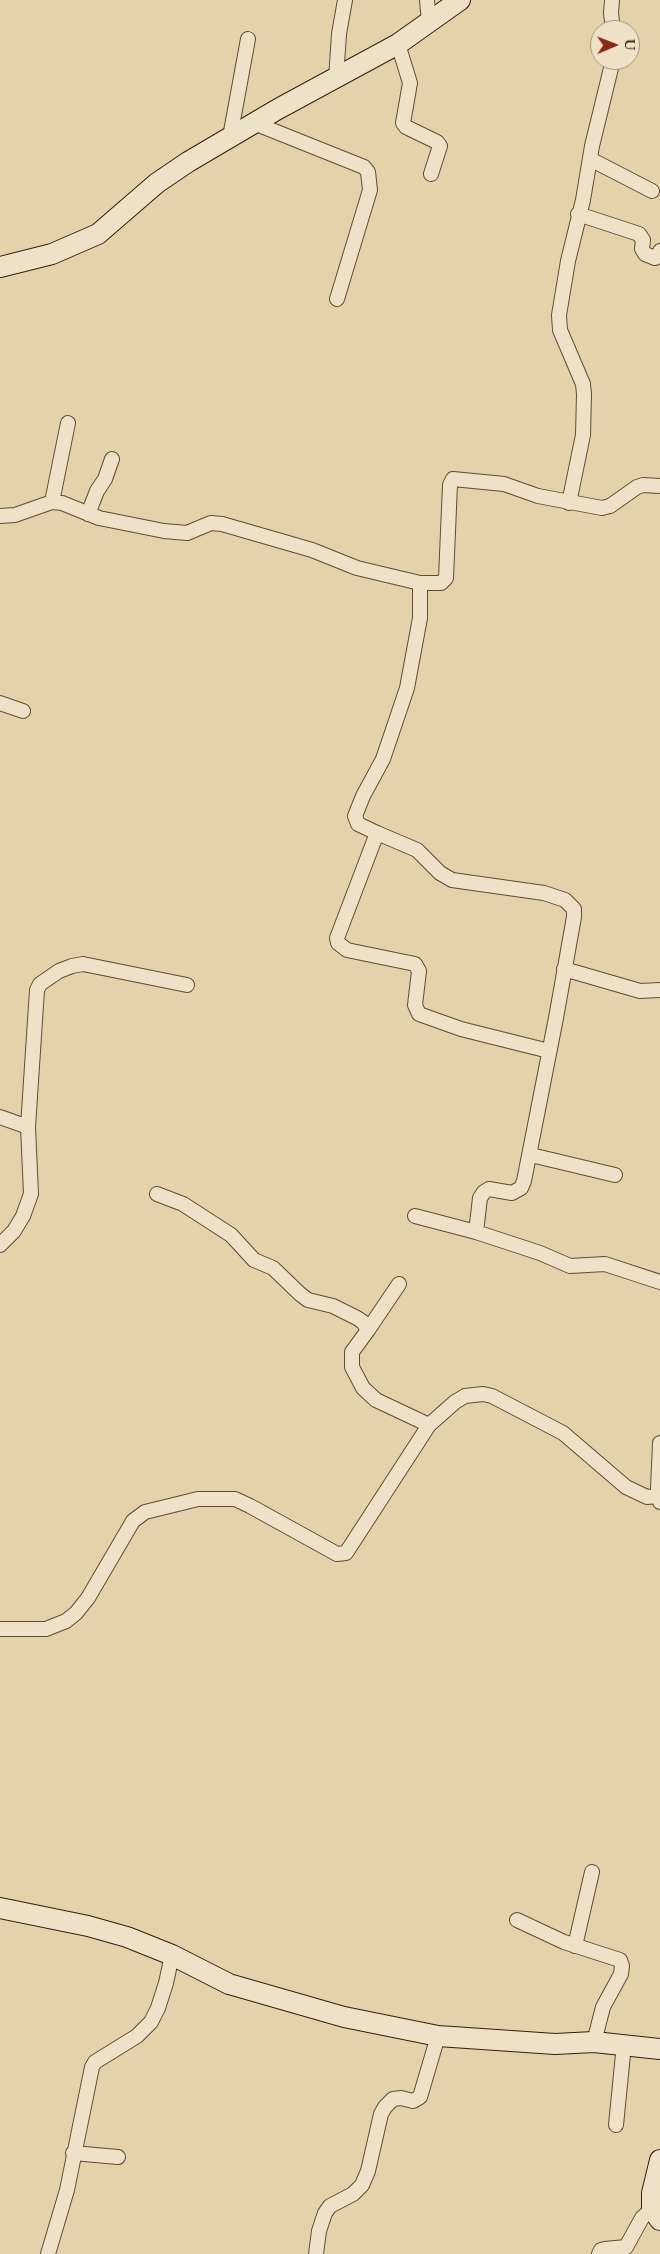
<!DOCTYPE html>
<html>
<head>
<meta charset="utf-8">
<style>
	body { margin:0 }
	#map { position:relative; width:660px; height:2254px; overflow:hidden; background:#e4d3aa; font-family:Cardo,serif }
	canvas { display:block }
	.north { position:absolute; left:590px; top:20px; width:50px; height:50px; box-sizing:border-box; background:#ede2c8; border:1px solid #a4947c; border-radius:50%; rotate:89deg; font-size:14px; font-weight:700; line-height:20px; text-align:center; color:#371e09 }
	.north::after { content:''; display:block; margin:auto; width:18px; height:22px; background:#8f2418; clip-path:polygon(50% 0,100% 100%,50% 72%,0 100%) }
</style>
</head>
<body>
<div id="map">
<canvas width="660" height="2254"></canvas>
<div class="north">U</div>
</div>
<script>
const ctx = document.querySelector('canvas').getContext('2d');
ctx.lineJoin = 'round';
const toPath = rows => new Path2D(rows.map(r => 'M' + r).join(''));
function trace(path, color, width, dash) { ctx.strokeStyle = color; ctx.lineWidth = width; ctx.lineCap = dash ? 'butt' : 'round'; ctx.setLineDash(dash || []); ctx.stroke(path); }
const street = toPath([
	[427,0,429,23],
	[612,0,611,13,613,30],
	[398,44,410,83,403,123,406,127,437,142,440,146,431,174],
	[336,79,339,34,345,0],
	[254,123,364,167,368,172,370,190,337,299],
	[230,137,248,39],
	[590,159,652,191],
	[578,214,639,234,643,240,642,249,645,254,655,258,659,256,660,251],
	[52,502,68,423],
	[569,503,583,435,584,394,583,384,560,330,559,315,568,261,583,200,592,146,613,60],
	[88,514,97,491,105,479,112,459],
	[0,516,15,515,52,502,62,503,99,518,164,531,187,533,211,523,222,524,312,550,357,568,420,583,420,618,407,688,383,759,363,796,355,816,358,824,377,833,337,938,338,943,347,950,415,964,419,971,415,1005,419,1014,461,1029,549,1051],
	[420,583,441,583,446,578,450,485,453,479,504,484,538,496,602,508,610,506,637,487,643,485,660,486],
	[0,703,23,711],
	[377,833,417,850,440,873,452,880,544,893,565,900,574,909,574,917,556,1018,524,1181,521,1188,512,1193,489,1189,484,1192,480,1198,476,1232],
	[564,969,640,991,660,990],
	[0,1117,28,1127],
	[531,1155,615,1175],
	[157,1194,183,1204,231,1235,254,1260,273,1268,300,1294,308,1300,333,1306,357,1318,363,1322,368,1330,352,1352,352,1367,363,1388,376,1400,429,1425,455,1402,465,1396,483,1394,492,1396,563,1433,626,1487,647,1497,658,1496],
	[415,1216,476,1232,540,1253,570,1266,605,1264,660,1282],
	[0,1245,14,1231,23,1216,31,1194,28,1127,37,990,40,984,59,971,72,966,83,964,187,985],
	[368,1330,399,1284],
	[660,1443,658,1488,660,1502],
	[0,1629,46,1629,66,1621,76,1613,88,1598,133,1521,145,1512,198,1499,235,1499,250,1506,337,1554,346,1553,429,1425],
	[517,1920,564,1942,620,1960,622,1966,621,1974,603,2007,594,2042],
	[575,1946,592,1872],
	[616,2125,624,2044],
	[73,2153,118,2157],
	[48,2254,67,2190,92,2067,95,2062,137,2036,151,2022,158,2008,166,1983,172,1955],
	[316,2254,319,2231,325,2213,330,2206,353,2194,362,2185,368,2171,381,2114,385,2107,393,2099,401,2098,413,2101,420,2097,438,2036],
	[599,2254,601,2250,605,2249,626,2247,642,2218,652,2209]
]);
const secondary = toPath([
	[0,267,52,254,98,234,157,183,188,162,278,109,398,44,460,0],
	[0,1908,88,1926,127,1937,172,1955,229,1984,344,2017,438,2036,555,2044,594,2042,660,2049],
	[660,2160,652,2193,652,2209,660,2220]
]);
trace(street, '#624b31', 16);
trace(secondary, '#371e09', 22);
trace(street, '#ede2c8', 14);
trace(secondary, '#ede2c8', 20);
</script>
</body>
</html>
